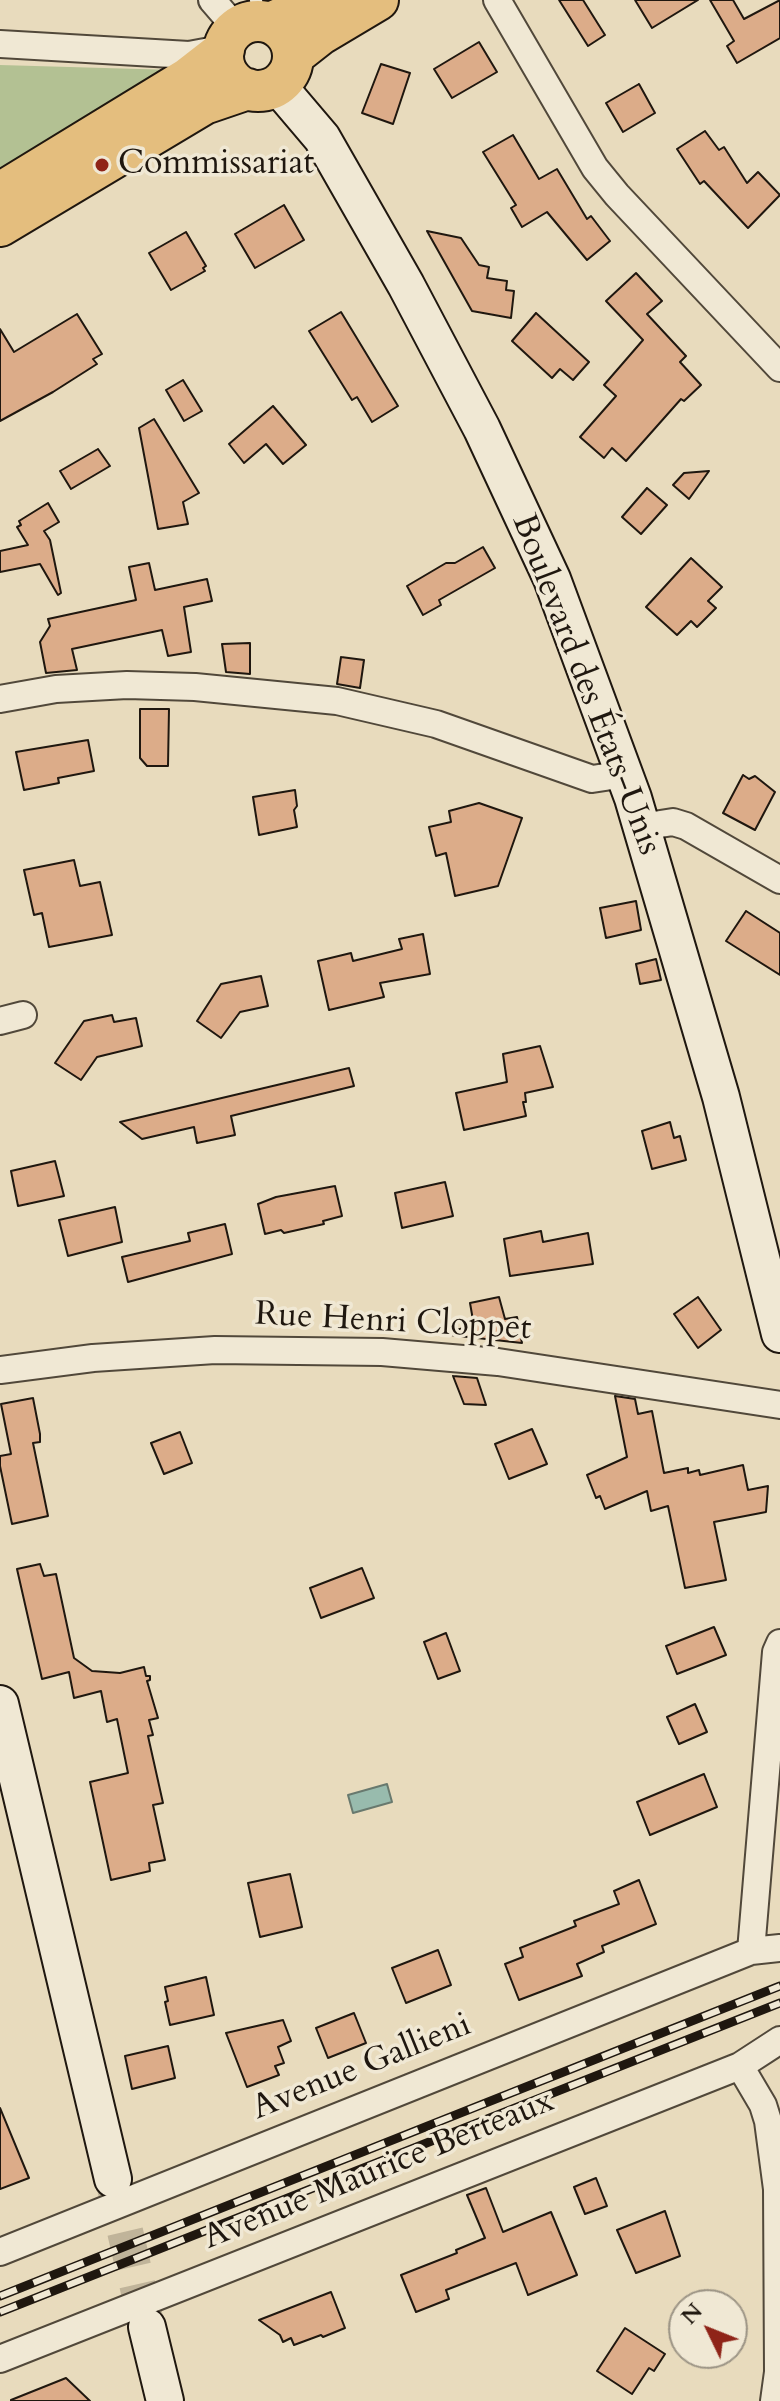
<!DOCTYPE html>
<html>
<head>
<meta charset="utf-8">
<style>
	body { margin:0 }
	#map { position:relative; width:780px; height:2401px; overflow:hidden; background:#e8dbbd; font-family:Cardo,serif }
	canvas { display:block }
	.north { position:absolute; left:668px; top:2289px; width:80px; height:80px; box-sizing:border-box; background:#f0e8d4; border:2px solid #9c9485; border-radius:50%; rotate:313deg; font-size:22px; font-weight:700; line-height:32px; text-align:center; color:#1f170f }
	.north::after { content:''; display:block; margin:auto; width:28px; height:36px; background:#8f2418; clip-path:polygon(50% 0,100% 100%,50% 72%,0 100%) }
</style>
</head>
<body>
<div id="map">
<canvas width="780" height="2401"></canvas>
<div class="north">N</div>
</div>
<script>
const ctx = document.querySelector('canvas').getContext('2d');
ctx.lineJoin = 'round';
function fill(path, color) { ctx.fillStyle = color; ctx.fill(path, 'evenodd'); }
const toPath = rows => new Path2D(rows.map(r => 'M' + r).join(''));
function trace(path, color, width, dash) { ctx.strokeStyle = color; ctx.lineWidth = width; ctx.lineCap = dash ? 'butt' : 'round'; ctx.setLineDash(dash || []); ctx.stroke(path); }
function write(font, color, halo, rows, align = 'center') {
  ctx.font = font + ' Cardo,serif'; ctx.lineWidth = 7; ctx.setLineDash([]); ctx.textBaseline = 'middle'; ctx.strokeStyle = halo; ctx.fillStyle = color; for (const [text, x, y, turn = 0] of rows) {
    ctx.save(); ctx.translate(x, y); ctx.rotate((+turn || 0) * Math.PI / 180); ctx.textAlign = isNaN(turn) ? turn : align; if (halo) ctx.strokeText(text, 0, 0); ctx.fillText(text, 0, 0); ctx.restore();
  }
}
const green = toPath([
	[0,65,174,70,0,177]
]);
const water = toPath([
	[387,1784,392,1802,353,1813,348,1795,387,1784]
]);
const building = toPath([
	[559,0,583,0,605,35,588,46,559,0],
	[635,0,698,0,652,28,635,0],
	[710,0,733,0,744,19,780,0,780,38,737,63,727,46,734,41,710,0],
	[479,42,497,72,452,98,434,69,479,42],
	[381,64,410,73,393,124,362,113,381,64],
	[639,84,655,113,623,132,606,103,639,84],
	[705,131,719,150,724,147,747,183,758,172,780,195,748,228,704,181,700,184,677,149,705,131],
	[513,135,539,179,557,169,587,219,591,216,610,241,587,260,547,212,522,227,511,208,516,205,483,152,513,135],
	[284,205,304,240,255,268,235,234,284,205],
	[427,231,461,238,479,265,489,267,487,278,507,281,506,290,514,291,511,318,472,311,427,231],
	[186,232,206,266,203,268,205,271,171,290,149,253,186,232],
	[636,273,662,301,647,314,686,356,680,362,701,385,684,401,681,399,626,461,612,448,604,458,580,437,616,396,604,385,643,340,606,301,636,273],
	[341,312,398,406,372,422,357,397,352,400,309,331,341,312],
	[536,313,589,362,573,380,560,369,552,378,512,341,536,313],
	[77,314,102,354,93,359,97,364,53,392,0,421,0,329,14,352,77,314],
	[183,380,202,411,184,421,166,390,183,380],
	[273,406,306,445,283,464,266,444,244,463,229,444,273,406],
	[154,419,199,493,183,502,188,524,158,529,139,428,154,419],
	[98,449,110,466,71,489,60,471,98,449],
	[709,471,689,499,673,485,684,473,709,471],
	[647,488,667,505,641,534,622,517,647,488],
	[48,503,59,522,44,531,50,540,61,593,58,595,40,564,0,572,0,551,28,545,17,527,21,525,19,521,48,503],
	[483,547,495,568,439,600,441,605,423,615,407,586,446,563,455,563,483,547],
	[691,558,722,587,708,601,716,608,697,627,691,621,677,635,646,607,691,558],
	[149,563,155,590,207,579,212,601,184,607,191,652,168,656,162,630,72,649,77,670,46,673,40,642,50,626,48,619,136,600,129,567,149,563],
	[250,643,250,674,226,672,222,644,250,643],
	[341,657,364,660,360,688,337,684,341,657],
	[140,709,169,709,168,766,147,766,140,758,140,709],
	[88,740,94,771,58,778,59,783,24,790,16,752,88,740],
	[743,775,749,779,755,776,775,792,755,830,723,813,743,775],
	[295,790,297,806,294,810,297,827,259,835,253,797,295,790],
	[479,803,522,818,498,886,455,896,446,853,436,856,429,827,451,822,449,811,479,803],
	[74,860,80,886,100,882,112,935,49,947,42,913,34,915,24,870,74,860],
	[636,901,641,930,606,938,600,908,636,901],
	[746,911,780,933,780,975,726,941,746,911],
	[423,934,430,974,380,983,384,997,329,1010,318,961,351,953,353,961,402,949,399,939,423,934],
	[656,959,661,980,640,984,636,964,656,959],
	[261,976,268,1006,240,1012,221,1038,197,1021,221,984,261,976],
	[112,1015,114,1022,136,1018,142,1046,97,1057,81,1080,55,1063,84,1021,112,1015],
	[540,1046,553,1087,525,1093,526,1102,523,1102,526,1116,464,1130,456,1093,507,1082,503,1054,540,1046],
	[349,1068,354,1086,231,1116,235,1135,197,1143,194,1127,142,1139,120,1122,349,1068],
	[670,1122,674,1138,680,1136,686,1160,652,1169,642,1131,670,1122],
	[55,1161,64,1196,18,1206,11,1171,55,1161],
	[445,1182,453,1216,402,1228,395,1193,445,1182],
	[335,1186,342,1216,323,1221,324,1224,284,1233,281,1230,265,1234,258,1204,276,1197,335,1186],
	[115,1207,122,1242,68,1256,59,1220,115,1207],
	[225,1224,232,1254,128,1282,122,1257,190,1241,188,1233,225,1224],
	[541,1231,543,1242,588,1233,593,1264,510,1276,504,1239,541,1231],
	[499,1297,505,1319,517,1317,522,1343,450,1335,450,1331,474,1326,470,1303,499,1297],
	[698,1297,721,1330,698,1348,674,1314,698,1297],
	[453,1376,477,1378,486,1405,464,1404,453,1376],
	[615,1396,635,1399,638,1414,652,1411,664,1473,688,1468,688,1473,699,1470,700,1475,743,1465,748,1490,768,1486,766,1512,714,1522,726,1580,685,1588,668,1506,651,1511,647,1491,605,1509,600,1496,596,1498,587,1475,627,1457,615,1396],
	[33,1398,40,1434,40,1442,33,1443,48,1516,12,1524,0,1466,0,1456,11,1454,1,1404,33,1398],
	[532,1429,547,1464,509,1479,495,1444,532,1429],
	[180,1432,192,1463,164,1474,151,1443,180,1432],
	[40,1564,44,1576,56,1574,74,1658,92,1671,120,1673,144,1667,146,1676,150,1676,150,1680,147,1681,158,1718,149,1720,153,1735,148,1736,163,1803,153,1805,165,1860,149,1863,150,1871,111,1880,90,1782,128,1773,117,1719,107,1722,101,1691,74,1698,69,1672,42,1679,17,1569,40,1564],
	[362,1568,374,1598,321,1618,310,1588,362,1568],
	[714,1627,726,1655,677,1674,666,1646,714,1627],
	[446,1633,460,1671,438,1679,424,1642,446,1633],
	[695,1704,707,1732,679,1744,667,1717,695,1704],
	[704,1774,717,1807,650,1835,637,1802,704,1774],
	[290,1874,302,1927,260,1937,248,1883,290,1874],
	[639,1880,656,1924,602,1946,604,1952,577,1964,582,1976,519,2000,505,1964,523,1957,520,1948,576,1926,574,1921,619,1904,614,1891,639,1880],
	[438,1950,451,1985,406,2003,392,1968,438,1950],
	[206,1977,214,2015,170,2025,165,2002,168,2001,165,1987,206,1977],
	[354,2013,366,2043,328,2058,316,2028,354,2013],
	[283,2020,291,2041,278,2047,284,2063,275,2066,279,2075,247,2087,226,2033,283,2020],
	[168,2046,175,2078,132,2089,125,2056,168,2046],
	[0,2108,29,2178,0,2189,0,2108],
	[596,2178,607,2206,585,2214,574,2187,596,2178],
	[486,2188,503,2232,551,2212,577,2275,528,2295,516,2263,446,2290,449,2299,416,2312,401,2275,457,2253,456,2250,485,2238,467,2195,486,2188],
	[665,2211,680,2256,636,2273,617,2230,665,2211],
	[331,2292,345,2328,323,2337,321,2335,294,2345,291,2338,283,2342,280,2335,259,2320,331,2292],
	[625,2328,665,2354,654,2371,649,2368,632,2394,597,2371,625,2328],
	[66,2378,90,2401,11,2401,11,2400,66,2378]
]);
const secondaryTunnel = toPath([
	[113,2179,147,2327]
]);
const lane = toPath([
	[256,0,259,21]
]);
const street = toPath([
	[212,0,237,29],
	[497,0,595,168,617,195,780,368],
	[0,44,189,55,221,49],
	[0,699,56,689,127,685,195,687,337,701,436,724,592,779,625,774],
	[641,827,673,822,686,826,780,880],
	[0,1021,23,1015],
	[0,1370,93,1358,215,1350,382,1352,498,1362,780,1405],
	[751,1951,776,1652,780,1643],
	[740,2066,763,2105,768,2121,777,2189,778,2372,774,2401],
	[0,2252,751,1951,780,1948],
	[0,2359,740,2066,780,2040]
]);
const secondary = toPath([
	[277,85,322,138,406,285,482,429,552,579,633,798,721,1097,780,1334],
	[0,1704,113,2179],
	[147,2327,165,2401]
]);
const primary = toPath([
	'223 56a35 35 0 1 1 70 0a35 35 0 1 1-70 0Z',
	[270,23,322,0],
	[293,56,321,34,378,0],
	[0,193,188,78,224,50],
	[0,226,204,104,248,89]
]);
const rail = toPath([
	[0,2296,780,1986],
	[0,2312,780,2003]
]);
const markers = [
	[102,165,8,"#8f2418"]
];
const poiNames = [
	["Commissariat",118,165]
];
const streetNames = [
	["Boulevard des États-Unis",585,685,69],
	["Rue Henri Cloppet",393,1323,3],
	["Avenue Gallieni",362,2068,-22],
	["Avenue Maurice Berteaux",379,2171,-22]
];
fill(green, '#b3c193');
fill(water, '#98bbad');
trace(water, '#68796e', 2);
fill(building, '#dcac89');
trace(building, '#1f170f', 2);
trace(secondaryTunnel, '#c0b49a', 36, [36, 18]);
trace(lane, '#51483a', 16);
trace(street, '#51483a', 30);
trace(secondary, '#1f170f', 40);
trace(primary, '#1f170f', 44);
trace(lane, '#f0e8d4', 12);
trace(street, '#f0e8d4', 26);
trace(secondary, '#f0e8d4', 36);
trace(primary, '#e4be7e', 40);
trace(rail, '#1f170f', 9);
trace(rail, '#f0e8d4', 6, [18]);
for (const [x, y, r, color] of markers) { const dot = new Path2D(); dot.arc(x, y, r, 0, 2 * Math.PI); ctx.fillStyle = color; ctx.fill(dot); trace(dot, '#f0e8d4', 3); }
write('34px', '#1f170f', '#f0e8d4', poiNames, 'left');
write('34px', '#1f170f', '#f0e8d4', streetNames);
</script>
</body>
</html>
